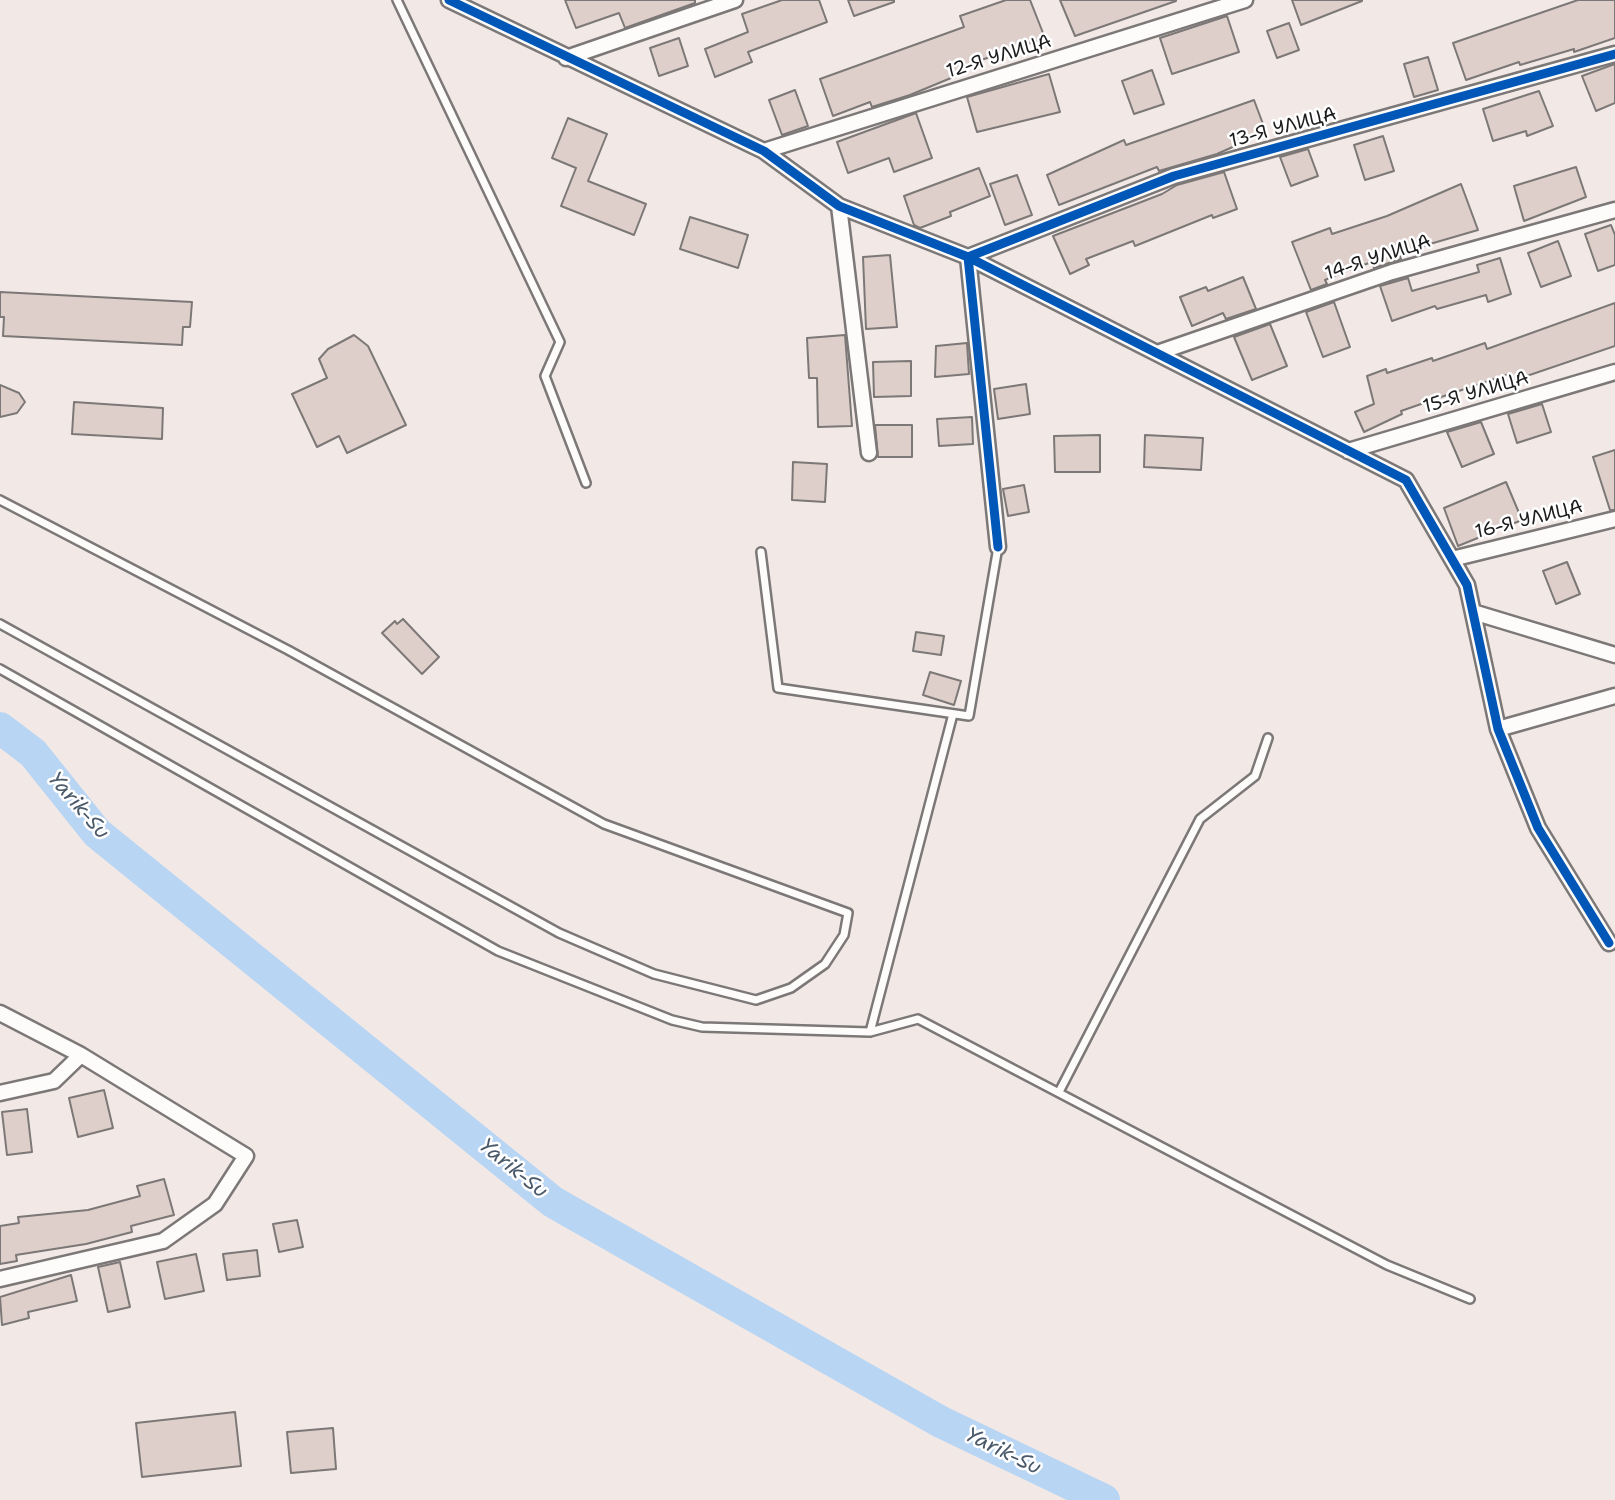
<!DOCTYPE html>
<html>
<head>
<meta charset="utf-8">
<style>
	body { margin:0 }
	canvas { display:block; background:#f2e9e6 }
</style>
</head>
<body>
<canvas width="1615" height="1500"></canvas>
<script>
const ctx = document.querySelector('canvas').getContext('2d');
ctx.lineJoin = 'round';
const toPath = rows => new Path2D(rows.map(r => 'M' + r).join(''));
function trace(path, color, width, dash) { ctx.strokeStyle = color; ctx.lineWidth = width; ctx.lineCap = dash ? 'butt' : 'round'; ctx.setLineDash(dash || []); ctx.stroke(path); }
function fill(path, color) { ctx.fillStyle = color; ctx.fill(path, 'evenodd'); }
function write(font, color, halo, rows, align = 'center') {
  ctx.font = font + ' "Shantell Sans",sans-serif'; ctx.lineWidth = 5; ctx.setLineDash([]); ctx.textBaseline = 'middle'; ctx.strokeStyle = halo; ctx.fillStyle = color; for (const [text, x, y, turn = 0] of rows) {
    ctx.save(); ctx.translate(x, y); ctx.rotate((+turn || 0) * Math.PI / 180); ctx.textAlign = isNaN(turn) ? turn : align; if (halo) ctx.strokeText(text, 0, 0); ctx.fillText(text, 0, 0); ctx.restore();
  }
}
const river = toPath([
	[0,728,33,753,97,833,553,1202,941,1422,1104,1500]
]);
const building = toPath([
	[565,0,695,0,695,3,625,28,619,13,576,28,565,0],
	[782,0,819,0,827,22,748,52,752,62,715,77,705,49,748,32,742,14,782,0],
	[848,0,894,0,894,2,854,16,848,0],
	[1006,0,1030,0,1045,38,961,67,963,73,910,95,872,107,870,102,833,116,820,79,964,27,960,16,1006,0],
	[1060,0,1176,0,1176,1,1075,36,1060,0],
	[1292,0,1362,0,1362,1,1301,25,1292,0],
	[1578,0,1615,0,1615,38,1574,52,1574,49,1520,65,1519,62,1466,80,1453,43,1578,0],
	[1227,16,1239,52,1172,74,1160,38,1227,16],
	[1289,23,1299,50,1277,58,1267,31,1289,23],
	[679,38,688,66,659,76,650,48,679,38],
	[1428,57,1438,90,1414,97,1404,64,1428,57],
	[1615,64,1615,103,1596,111,1582,76,1615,64],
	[1152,70,1164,104,1134,114,1122,81,1152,70],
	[1049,74,1060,112,977,132,967,97,1049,74],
	[795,90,808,126,782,135,769,100,795,90],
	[1539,91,1553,126,1527,136,1526,131,1493,141,1483,109,1539,91],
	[1254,100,1266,132,1217,154,1159,171,1157,167,1059,205,1047,175,1124,140,1126,145,1254,100],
	[916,113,932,158,894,172,889,158,848,173,837,142,916,113],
	[568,118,607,134,588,181,646,204,634,235,561,206,576,168,552,158,568,118],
	[1383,136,1394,171,1365,180,1354,145,1383,136],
	[1308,149,1318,176,1291,186,1280,157,1308,149],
	[1576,167,1586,197,1524,221,1514,186,1576,167],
	[979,168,990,196,950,212,951,216,920,228,914,225,904,196,979,168],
	[1224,172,1237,209,1213,218,1212,215,1135,246,1133,241,1086,259,1089,265,1070,274,1053,236,1162,194,1177,185,1224,172],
	[1017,175,1032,215,1005,225,990,184,1017,175],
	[1461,184,1478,230,1399,253,1401,259,1374,268,1372,262,1346,271,1325,280,1327,284,1311,290,1292,242,1330,228,1332,234,1387,216,1461,184],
	[690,217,748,235,738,268,680,249,690,217],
	[1611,225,1615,235,1615,265,1598,271,1585,234,1611,225],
	[1558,241,1571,276,1541,287,1528,253,1558,241],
	[890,255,897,327,866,329,863,257,890,255],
	[1500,258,1511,294,1488,302,1486,295,1437,309,1435,306,1392,321,1380,286,1408,278,1412,291,1479,272,1477,265,1500,258],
	[1243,277,1256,309,1226,319,1223,313,1192,326,1180,297,1206,287,1208,291,1243,277],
	[0,292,192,302,190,327,183,327,182,345,3,336,4,317,0,317,0,292],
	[1334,302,1350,347,1323,357,1306,312,1334,302],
	[1615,303,1615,346,1512,381,1509,374,1444,396,1401,411,1402,414,1364,432,1355,412,1374,404,1367,376,1386,369,1387,373,1432,358,1433,361,1485,343,1487,349,1615,303],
	[1270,324,1287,366,1252,380,1234,337,1270,324],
	[354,335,368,346,406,425,347,453,339,436,317,447,292,394,327,378,319,359,328,349,354,335],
	[845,335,852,426,818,427,817,378,809,378,807,338,845,335],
	[967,343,969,374,935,377,936,346,967,343],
	[911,361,911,396,874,397,873,362,911,361],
	[1026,384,1030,414,998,419,994,389,1026,384],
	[0,385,19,393,25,402,17,413,0,417,0,385],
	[74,402,163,408,162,439,72,434,74,402],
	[1542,404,1551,432,1517,443,1508,414,1542,404],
	[972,417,973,444,939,446,937,419,972,417],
	[1481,422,1494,454,1462,467,1447,432,1481,422],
	[875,425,912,425,912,457,878,457,875,425],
	[1100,435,1100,472,1055,472,1054,436,1100,435],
	[1145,435,1203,438,1201,470,1144,467,1145,435],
	[1615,450,1615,510,1610,510,1593,457,1615,450],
	[793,462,827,464,825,502,792,500,793,462],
	[1506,482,1522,520,1458,546,1444,508,1506,482],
	[1024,485,1029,512,1008,516,1003,489,1024,485],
	[1567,562,1580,594,1556,604,1543,571,1567,562],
	[403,619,439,657,422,674,382,633,395,621,397,624,403,619],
	[916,632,944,636,941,655,913,651,916,632],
	[930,672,961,681,954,705,923,695,930,672],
	[104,1090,113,1128,78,1137,69,1098,104,1090],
	[27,1109,32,1152,7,1155,2,1112,27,1109],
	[164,1179,174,1215,131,1226,132,1232,86,1244,16,1255,17,1261,0,1264,0,1226,19,1223,18,1217,88,1210,140,1196,137,1186,164,1179],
	[297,1220,303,1247,279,1252,273,1224,297,1220],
	[257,1250,260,1276,227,1280,223,1254,257,1250],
	[196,1254,204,1291,165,1299,157,1262,196,1254],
	[120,1262,130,1307,108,1312,98,1267,120,1262],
	[71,1275,77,1301,28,1312,29,1318,2,1325,0,1297,71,1275],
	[235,1412,241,1466,142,1477,136,1423,235,1412],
	[333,1428,336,1469,291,1473,287,1432,333,1428]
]);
const service = toPath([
	[397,0,560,342,545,376,586,483],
	[0,500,288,650,604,824,848,913,844,935,825,964,791,988,756,1000,654,974,559,933,0,624],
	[761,552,778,688,969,716,998,547],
	[0,669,498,951,672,1020,702,1027,870,1032,918,1019,1387,1265,1470,1299],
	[870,1032,953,714],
	[1059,1092,1200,819,1255,776,1268,738]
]);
const minor = toPath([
	[449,0,764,151,839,206,968,257,1406,480,1467,585,1498,729,1538,828,1609,943],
	[566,58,735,0],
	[764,151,1245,0],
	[839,206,869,453],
	[1157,353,1392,272,1615,210],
	[1348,451,1615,372],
	[998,547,968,257,1174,176,1615,54],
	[1452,559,1615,519],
	[1473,612,1615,655],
	[1498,729,1615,696],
	[0,1013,81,1055,246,1156,215,1204,163,1241,0,1279],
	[0,1093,54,1081,81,1055]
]);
const cycleway = toPath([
	[449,0,764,151,839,206,968,257,1406,480,1467,585,1498,729,1538,828,1609,943],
	[998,547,968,257,1174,176,1615,54]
]);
const streetNames = [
	["12-Я УЛИЦА",999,57,-17],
	["13-Я УЛИЦА",1283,128,-15],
	["14-Я УЛИЦА",1378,258,-18],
	["15-Я УЛИЦА",1476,393,-16],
	["16-Я УЛИЦА",1529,520,-14]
];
const waterNames = [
	["Yarik-Su",78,806,49],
	["Yarik-Su",513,1169,39],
	["Yarik-Su",1003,1452,26]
];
trace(river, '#b8d5f4', 32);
fill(building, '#decfca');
trace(building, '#7c7877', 2);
trace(service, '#7c7877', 12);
trace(minor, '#7c7877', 19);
trace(service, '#fdfcfb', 7);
trace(minor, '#fdfcfb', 14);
trace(cycleway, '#0057b8', 9);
write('19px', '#1c1c1c', '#fff', streetNames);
write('italic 21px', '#4a5a6a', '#fff', waterNames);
</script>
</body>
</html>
